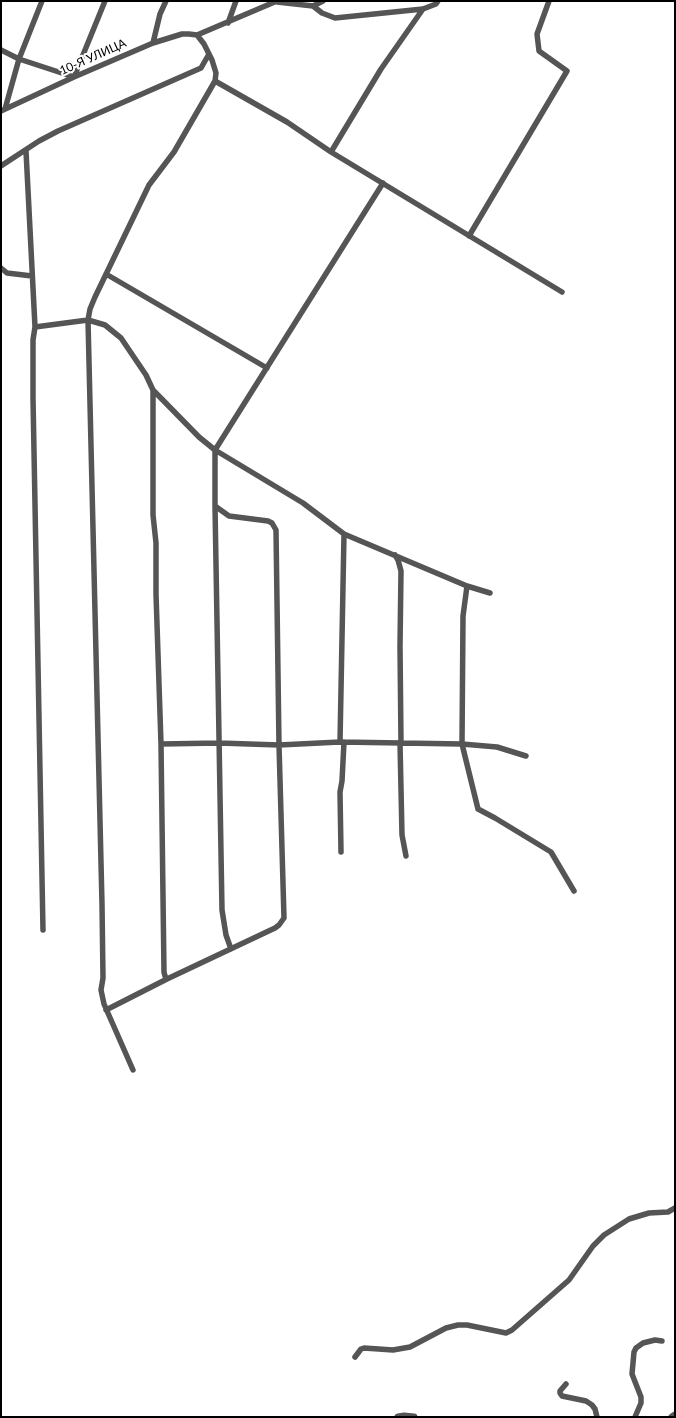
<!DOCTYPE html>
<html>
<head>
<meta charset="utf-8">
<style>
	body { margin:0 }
	#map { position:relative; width:676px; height:1418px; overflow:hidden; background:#fff; font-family:Lato,sans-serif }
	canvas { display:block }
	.frame { position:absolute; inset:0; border:2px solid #000; pointer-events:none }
</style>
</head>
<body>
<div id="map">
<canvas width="676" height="1418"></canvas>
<div class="frame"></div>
</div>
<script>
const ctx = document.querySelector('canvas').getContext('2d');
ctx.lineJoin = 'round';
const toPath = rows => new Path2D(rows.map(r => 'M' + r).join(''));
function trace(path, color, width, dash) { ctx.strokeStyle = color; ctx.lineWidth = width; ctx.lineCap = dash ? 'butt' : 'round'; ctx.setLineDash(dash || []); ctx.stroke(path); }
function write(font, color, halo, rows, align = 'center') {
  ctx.font = font + ' Lato,sans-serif'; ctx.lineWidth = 4; ctx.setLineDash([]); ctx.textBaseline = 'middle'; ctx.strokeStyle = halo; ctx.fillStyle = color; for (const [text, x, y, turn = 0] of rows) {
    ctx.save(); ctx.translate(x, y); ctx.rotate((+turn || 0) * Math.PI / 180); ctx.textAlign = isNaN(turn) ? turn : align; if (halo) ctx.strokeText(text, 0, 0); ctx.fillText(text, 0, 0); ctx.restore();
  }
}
const minor = toPath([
	[277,2,313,6],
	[313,6,322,13,335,18,423,9,436,4,438,1],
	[313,6,323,1],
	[228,23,236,1],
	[197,35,277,1],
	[153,43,160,14,166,1],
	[1,50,19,59,74,77,105,1],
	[215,81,287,122,331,152,562,292],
	[5,109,19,59,42,1],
	[1,111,74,77,153,43,182,34,189,34,197,35],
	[26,151,35,327,33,340,33,398,43,930],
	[331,152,381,69,423,9],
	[1,166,39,141,58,131,201,68,209,54],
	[469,236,567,71,539,51,537,34,549,1],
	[1,268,7,273,32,276],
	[106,274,267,368],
	[35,327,88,320,105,325,121,338,146,375,153,390,199,437,215,450,303,503,344,534,467,586,490,593],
	[153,390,153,515,156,543,156,594,161,744,164,972,165,976,167,979],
	[215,506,222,910,226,935,231,949],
	[395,555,398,560,401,571,400,646,401,743],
	[467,586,463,616,462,744,478,809,495,818,551,852,574,891],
	[340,742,344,534],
	[400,743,402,835,406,856],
	[161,744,219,743,279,745,340,742,462,744,497,747,526,756],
	[341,852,340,792,342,781,344,742],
	[106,1010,167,979,275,928,279,925,284,918,279,745,276,530,272,523,268,521,229,516,215,506,215,450,383,183],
	[133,1070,104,1004,101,990,103,978,102,904,88,320,90,309,95,297,149,185,174,152,215,81,216,73,212,60,204,44,197,35],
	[355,1357,361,1349,364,1348,393,1350,410,1347,446,1328,458,1325,467,1325,506,1333,512,1330,569,1280,593,1246,604,1235,629,1219,649,1213,668,1212,675,1208],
	[566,1384,560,1391,560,1393,562,1396,586,1401,592,1405,595,1409,597,1417],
	[635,1417,641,1403,641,1397,632,1374,634,1352,636,1348,643,1343,655,1340,662,1341]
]);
const tertiary = toPath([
	[398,1417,404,1416,414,1417],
	[672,1417,675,1415]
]);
const streetNames = [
	["10-Я УЛИЦА",93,57,-24]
];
trace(minor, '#555', 5.5);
trace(tertiary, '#555', 7);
write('12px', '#000', '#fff', streetNames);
</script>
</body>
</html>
